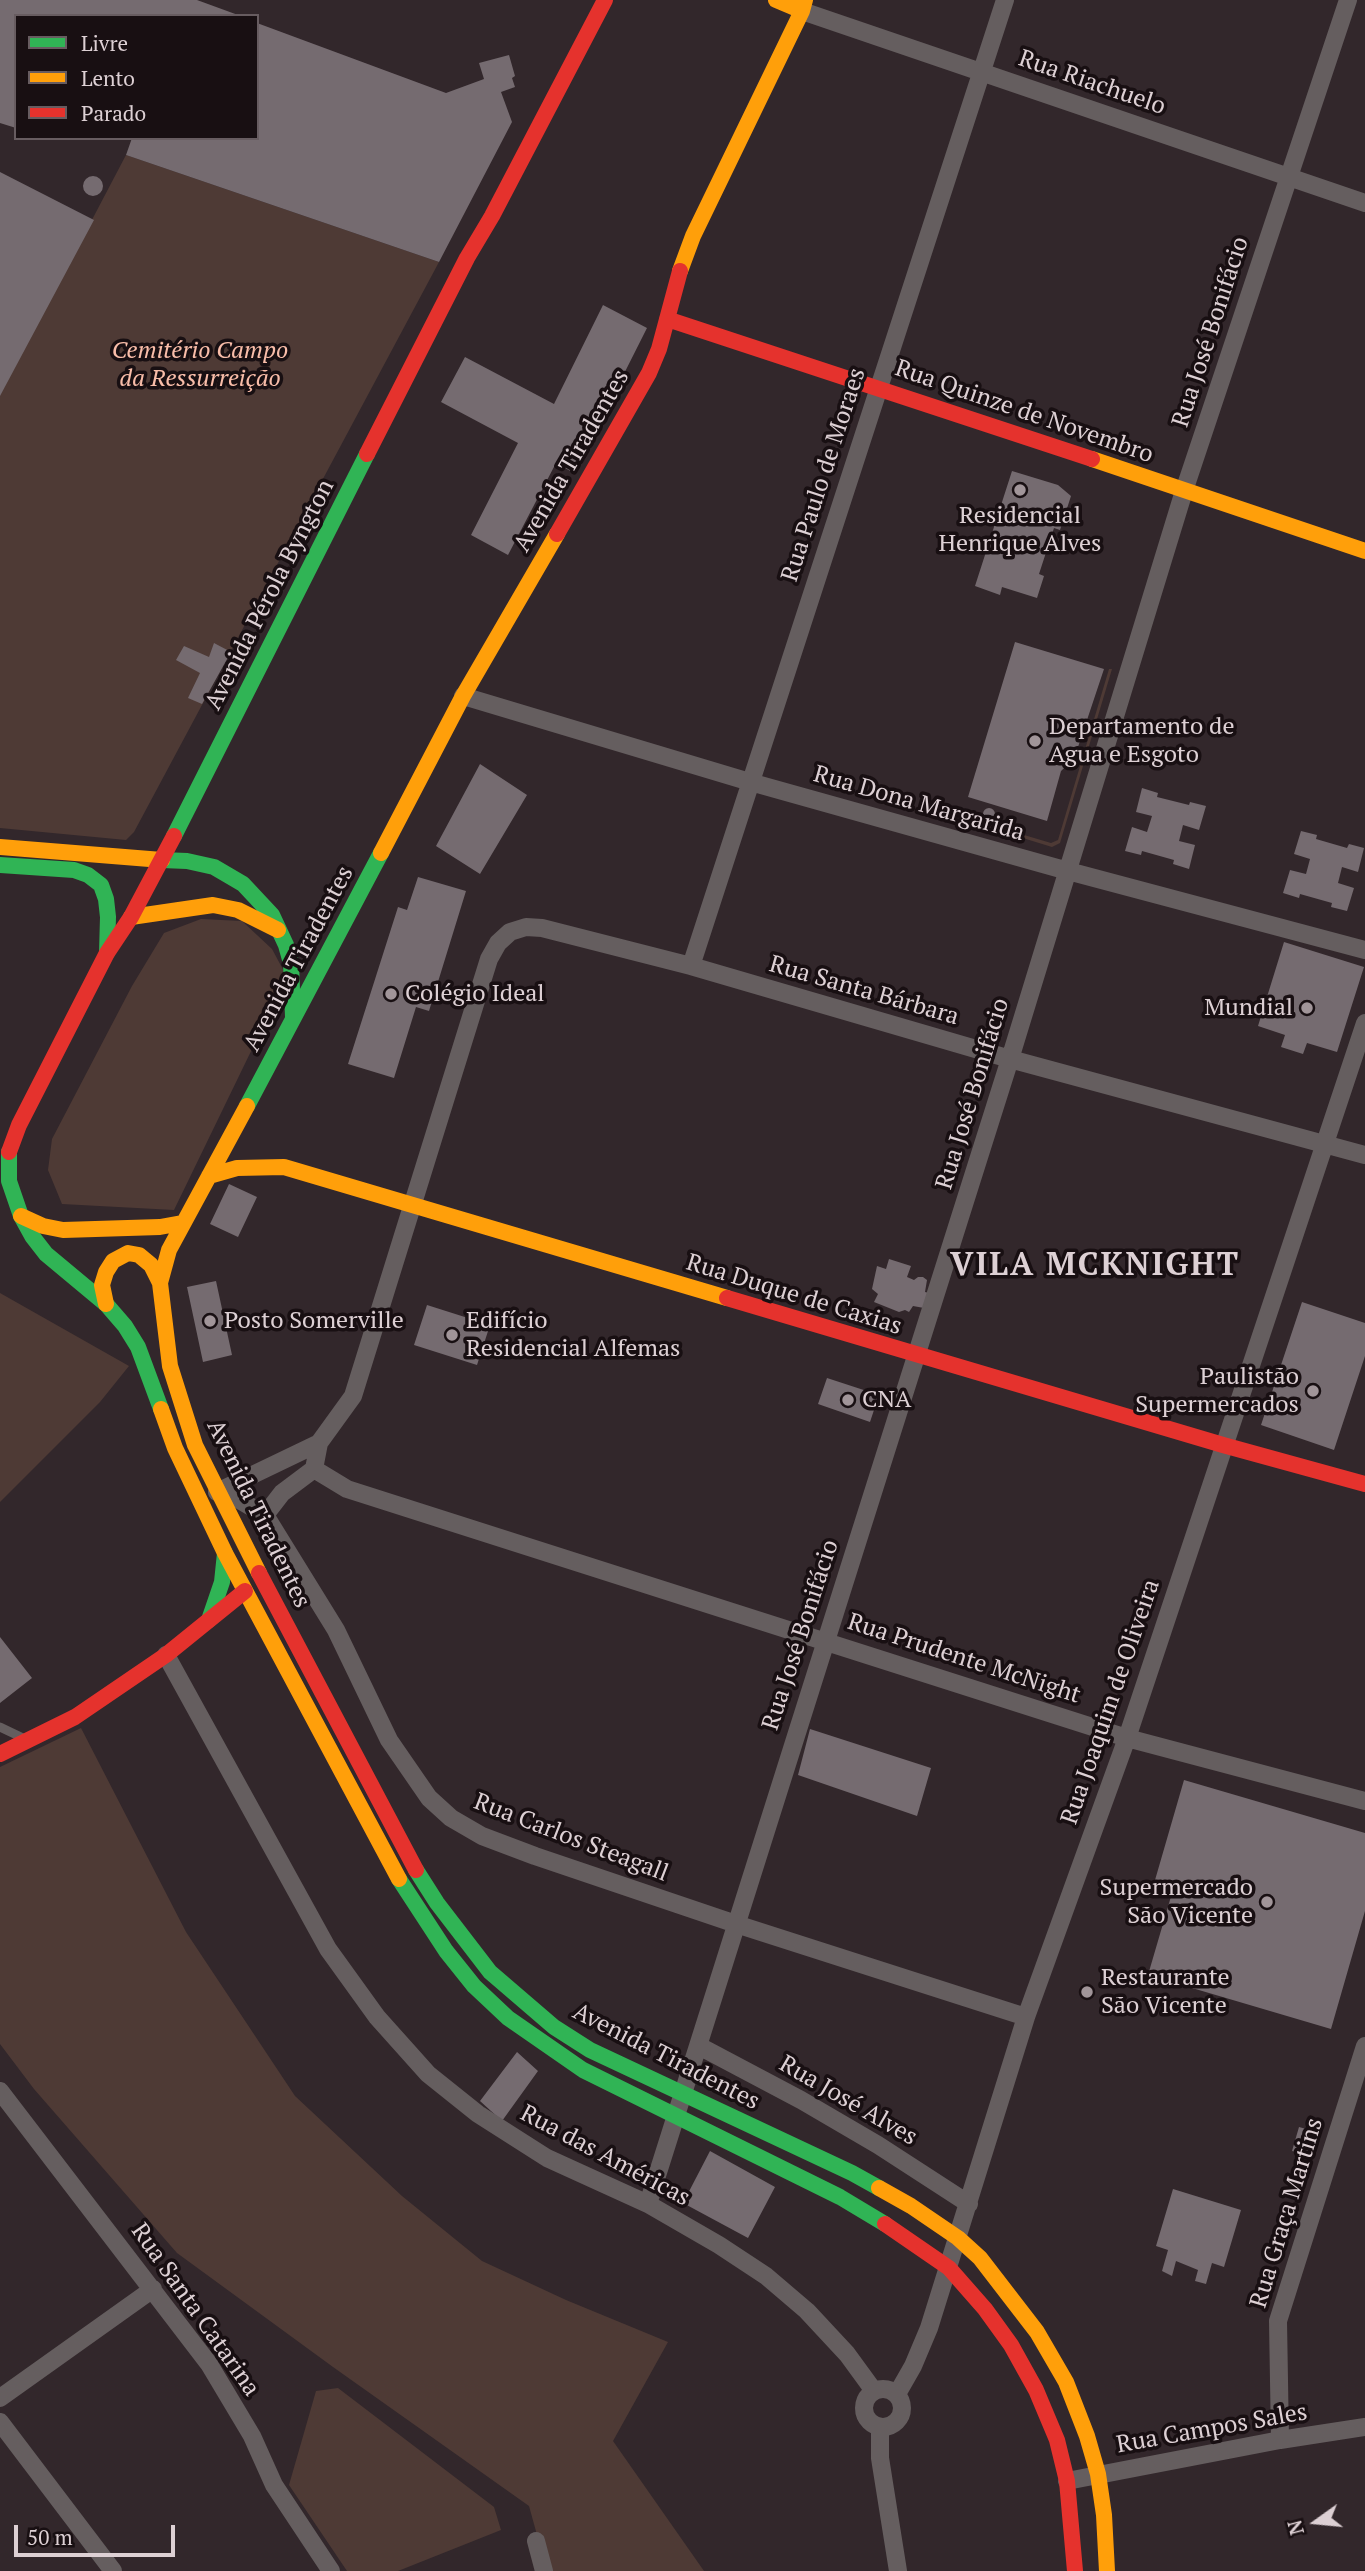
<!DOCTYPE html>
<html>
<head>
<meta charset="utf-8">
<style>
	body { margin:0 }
	#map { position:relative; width:1365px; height:2571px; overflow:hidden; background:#32272b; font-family:"PT Serif",serif }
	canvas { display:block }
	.legend { position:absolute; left:14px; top:14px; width:245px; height:126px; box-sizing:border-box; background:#180f12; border:2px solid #675c60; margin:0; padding:9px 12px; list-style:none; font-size:21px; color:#ddd0d4 }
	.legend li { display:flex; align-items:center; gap:14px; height:35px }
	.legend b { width:35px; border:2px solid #675c60 }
	.north { position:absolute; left:1281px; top:2487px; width:70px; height:70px; -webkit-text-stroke:5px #180f12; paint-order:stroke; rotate:255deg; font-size:19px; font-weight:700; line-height:28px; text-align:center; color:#ddd0d4 }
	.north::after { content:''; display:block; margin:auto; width:24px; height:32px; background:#ddd0d4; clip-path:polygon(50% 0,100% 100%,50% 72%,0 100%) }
	.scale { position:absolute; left:14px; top:2525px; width:161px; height:32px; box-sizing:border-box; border:4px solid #ddd0d4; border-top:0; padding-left:9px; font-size:21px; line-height:24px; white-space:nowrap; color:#ddd0d4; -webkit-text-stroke:5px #180f12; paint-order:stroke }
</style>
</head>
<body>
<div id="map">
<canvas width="1365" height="2571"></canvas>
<ul class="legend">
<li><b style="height:9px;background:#30b455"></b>Livre</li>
<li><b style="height:9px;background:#ff9f0a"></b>Lento</li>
<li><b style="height:9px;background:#e5322d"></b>Parado</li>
</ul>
<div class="north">N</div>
<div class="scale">50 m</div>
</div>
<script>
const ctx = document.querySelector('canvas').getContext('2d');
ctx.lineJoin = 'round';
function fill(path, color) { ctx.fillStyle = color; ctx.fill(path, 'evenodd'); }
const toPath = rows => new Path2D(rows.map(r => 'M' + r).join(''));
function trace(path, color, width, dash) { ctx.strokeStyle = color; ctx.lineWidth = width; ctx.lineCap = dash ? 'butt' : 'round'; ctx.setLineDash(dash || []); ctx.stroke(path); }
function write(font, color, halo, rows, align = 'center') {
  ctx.font = font + ' "PT Serif",serif'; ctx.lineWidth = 7; ctx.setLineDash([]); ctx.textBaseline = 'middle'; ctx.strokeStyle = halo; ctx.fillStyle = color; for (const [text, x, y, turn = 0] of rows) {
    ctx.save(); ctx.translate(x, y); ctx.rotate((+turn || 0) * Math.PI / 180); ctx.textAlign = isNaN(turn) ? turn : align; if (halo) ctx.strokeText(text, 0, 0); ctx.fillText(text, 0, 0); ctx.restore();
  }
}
const green = toPath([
	[126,155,439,262,134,832,126,840,0,828,0,395],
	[1109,669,1112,669,1060,843,1052,847,987,827,987,824,1051,843,1058,840],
	[201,919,242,921,272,949,287,977,174,1210,62,1204,48,1170,52,1139,132,986,164,933],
	[0,1293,129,1366,100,1402,0,1502],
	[81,1728,186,1932,295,2096,402,2196,482,2261,566,2300,668,2342,613,2441,704,2571,547,2571,529,2506,333,2367,177,2253,34,2089,0,2044,0,1767],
	[338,2388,494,2507,501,2530,398,2571,347,2571,289,2485,316,2391]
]);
const building = toPath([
	[0,0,197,0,238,15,16,16,16,128,0,123],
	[257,23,446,93,484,79,479,63,509,55,515,76,512,78,515,87,501,92,512,122,439,262,126,155,132,138,257,138],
	[0,172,94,220,0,396],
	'83 186a10 10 0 1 1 20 0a10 10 0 1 1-20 0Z',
	[603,305,647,328,574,473,556,463,508,555,471,535,518,443,441,402,465,357,554,404],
	[1012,471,1058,485,1071,496,1060,530,1054,528,1039,574,1044,576,1037,598,1002,587,1000,595,975,586],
	[1015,642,1104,669,1074,759,1061,771,1047,821,968,797],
	[214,643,231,652,202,704,188,698,200,673,176,660,184,646,209,657],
	[480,764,527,795,480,874,436,846],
	[1142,788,1158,793,1157,797,1189,805,1190,802,1206,806,1199,830,1183,825,1179,841,1195,845,1189,869,1173,864,1174,860,1142,851,1141,855,1125,851,1132,827,1147,832,1152,816,1136,812],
	'983 814a6 6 0 1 1 12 0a6 6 0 1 1-12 0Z',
	[1301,831,1317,835,1316,839,1347,848,1349,844,1364,848,1358,872,1342,867,1338,883,1354,888,1347,911,1331,907,1332,903,1300,894,1299,898,1283,893,1290,870,1306,874,1310,859,1294,854],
	[418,877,466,891,429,1011,416,1007,394,1078,348,1064,398,907,407,910],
	[1284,942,1364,967,1337,1052,1307,1043,1303,1054,1281,1047,1285,1035,1258,1026],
	[229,1184,257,1197,238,1237,210,1224],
	[889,1259,911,1266,907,1277,914,1280,918,1277,923,1277,927,1280,925,1292,929,1293,924,1308,913,1306,909,1312,905,1310,899,1312,874,1302,878,1294,872,1289,877,1266,886,1269],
	[216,1281,232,1355,203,1362,187,1287],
	[1302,1302,1365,1323,1365,1356,1334,1450,1261,1425],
	[427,1305,490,1325,477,1365,414,1345],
	[827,1378,879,1395,870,1422,818,1404],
	[0,1637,32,1678,0,1703],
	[810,1729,931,1768,917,1816,798,1775],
	[1184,1780,1365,1833,1365,1911,1331,2029,1148,1975,1172,1893,1153,1887],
	[517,2052,538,2071,502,2121,480,2101],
	[1299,2127,1317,2132,1310,2156,1292,2151],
	[710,2151,775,2187,748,2238,683,2203],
	[1173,2189,1241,2210,1224,2267,1212,2263,1206,2284,1195,2281,1198,2270,1176,2261,1172,2276,1162,2271,1168,2250,1156,2246]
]);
const lane = toPath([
	[0,1727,23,1738]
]);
const street = toPath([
	[802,11,1365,203],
	[463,696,750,782,1068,871,1365,950],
	[691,966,1005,0],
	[314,1469,319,1443,353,1396,489,959,498,943,510,932,526,927,542,928,691,966,1010,1059,1365,1155],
	[314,1469,347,1489,1127,1738,1365,1801],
	[217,1492,236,1498,265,1515,336,1630,389,1740,429,1798,451,1818,482,1836,535,1856,736,1924,1026,2017],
	[217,1492,319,1443],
	[265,1515,282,1493,314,1469],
	[166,1655,328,1949,377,2017,428,2074,478,2114,547,2158,648,2204,719,2245,766,2276,807,2311,847,2354,874,2391],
	[699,2046,801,2100,878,2145,969,2204],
	[0,2091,209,2364,252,2436,274,2485,331,2571],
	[648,2204,1010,1059,1184,491,1348,0],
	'864 2408a19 19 0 1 1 38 0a19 19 0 1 1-38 0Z',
	[897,2394,913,2366,929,2328,1026,2017,1127,1738,1365,1023],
	[0,2398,153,2289],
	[0,2422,113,2571],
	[880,2427,880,2458,898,2571],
	[1280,2440,1278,2321,1365,2046],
	[1067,2481,1280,2440,1365,2427],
	[536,2541,544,2571]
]);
const fast = toPath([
	[174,836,367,454],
	[162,860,187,861,214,867,243,884,272,915,286,945,291,963,293,1017],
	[0,865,74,870,88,875,101,885,106,899,108,917,107,953],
	[247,1106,381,853],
	[9,1152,9,1181,21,1216,32,1236,46,1254,106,1304,125,1326,138,1347,161,1409],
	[209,1620,222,1582,225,1553],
	[416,1870,437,1903,490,1972,554,2027,590,2050,852,2173,879,2188],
	[399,1879,446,1951,474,1986,508,2018,583,2070,840,2197,885,2224]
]);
const slow = toPath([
	[776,0,802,11],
	[680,271,693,236,802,11,805,0],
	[1092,459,1365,551],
	[0,847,162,860],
	[381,853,463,696,557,534],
	[131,917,213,905,238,910,278,930],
	[247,1106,169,1250,160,1283,170,1366,195,1445,259,1573],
	[209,1176,237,1168,284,1167,727,1298],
	[21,1216,43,1226,63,1230,160,1227,182,1223],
	[106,1304,102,1285,106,1272,113,1261,128,1253,139,1255,151,1265,160,1283],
	[161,1409,175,1448,225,1553,399,1879],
	[879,2188,911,2206,958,2238,980,2258,1037,2332,1066,2382,1087,2436,1098,2474,1104,2515,1107,2571]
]);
const jam = toPath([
	[667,319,1092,459],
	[367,454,467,258,492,216,605,0],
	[557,534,649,373,659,349,680,271],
	[9,1152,19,1125,107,953,131,917,174,836],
	[727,1298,1223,1445,1365,1484],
	[259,1573,416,1870],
	[0,1754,75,1717,166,1655,245,1591],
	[885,2224,949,2268,985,2309,1011,2345,1036,2390,1057,2440,1067,2481,1075,2571]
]);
const markers = [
	[1020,490,7,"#a19599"],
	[1035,741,7,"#a19599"],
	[391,994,7,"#a19599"],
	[1307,1008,7,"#a19599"],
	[210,1321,7,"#a19599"],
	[452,1335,7,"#a19599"],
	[1313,1391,7,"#a19599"],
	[848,1400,7,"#a19599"],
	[1267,1902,7,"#a19599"],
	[1087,1992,7,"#a19599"]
];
const streetNames = [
	["Rua Riachuelo",1092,83,19],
	["Rua José Bonifácio",1211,332,-72],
	["Rua Quinze de Novembro",1024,412,19],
	["Avenida Tiradentes",572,461,-60],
	["Rua Paulo de Moraes",824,475,-72],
	["Avenida Pérola Byngton",270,595,-63],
	["Rua Dona Margarida",919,804,16],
	["Avenida Tiradentes",299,959,-62],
	["Rua Santa Bárbara",864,991,16],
	["Rua José Bonifácio",973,1094,-73],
	["Rua Duque de Caxias",794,1295,17],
	["Avenida Tiradentes",258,1514,64],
	["Rua José Bonifácio",801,1635,-72],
	["Rua Prudente McNight",964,1659,18],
	["Rua Joaquim de Oliveira",1111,1702,-71],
	["Rua Carlos Steagall",571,1838,21],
	["Avenida Tiradentes",666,2057,27],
	["Rua José Alves",848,2101,30],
	["Rua das Américas",605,2156,28],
	["Rua Graça Martins",1287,2213,-73],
	["Rua Santa Catarina",195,2310,55],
	["Rua Campos Sales",1212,2429,-10]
];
const parkNames = [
	["Cemitério Campo",200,351],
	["da Ressurreição",200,379]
];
const poiNames = [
	["Residencial",1020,516,"center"],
	["Henrique Alves",1020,544,"center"],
	["Departamento de",1049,727],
	["Agua e Esgoto",1049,755],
	["Colégio Ideal",405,994],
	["Mundial",1293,1008,"right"],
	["Posto Somerville",224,1321],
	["Edifício",466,1321],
	["Residencial Alfemas",466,1349],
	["Paulistão",1299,1377,"right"],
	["Supermercados",1299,1405,"right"],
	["CNA",862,1400],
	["Supermercado",1253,1888,"right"],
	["São Vicente",1253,1916,"right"],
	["Restaurante",1101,1978],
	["São Vicente",1101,2006]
];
const districtNames = [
	["VILA MCKNIGHT",1095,1266]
];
fill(green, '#4e3a35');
fill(building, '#756b70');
trace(lane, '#655e5f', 9);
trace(street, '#655e5f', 18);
trace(fast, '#30b455', 16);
trace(slow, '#ff9f0a', 16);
trace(jam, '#e5322d', 16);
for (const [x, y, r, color] of markers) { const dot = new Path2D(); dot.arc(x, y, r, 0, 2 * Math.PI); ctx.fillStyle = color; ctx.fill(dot); trace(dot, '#180f12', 2.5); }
write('24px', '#ddd0d4', '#180f12', streetNames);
write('italic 24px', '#f9bda9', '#180f12', parkNames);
write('24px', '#ddd0d4', '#180f12', poiNames, 'left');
ctx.letterSpacing = '2px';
write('bold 32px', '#ddd0d4', '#180f12', districtNames);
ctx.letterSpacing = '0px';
</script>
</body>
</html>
